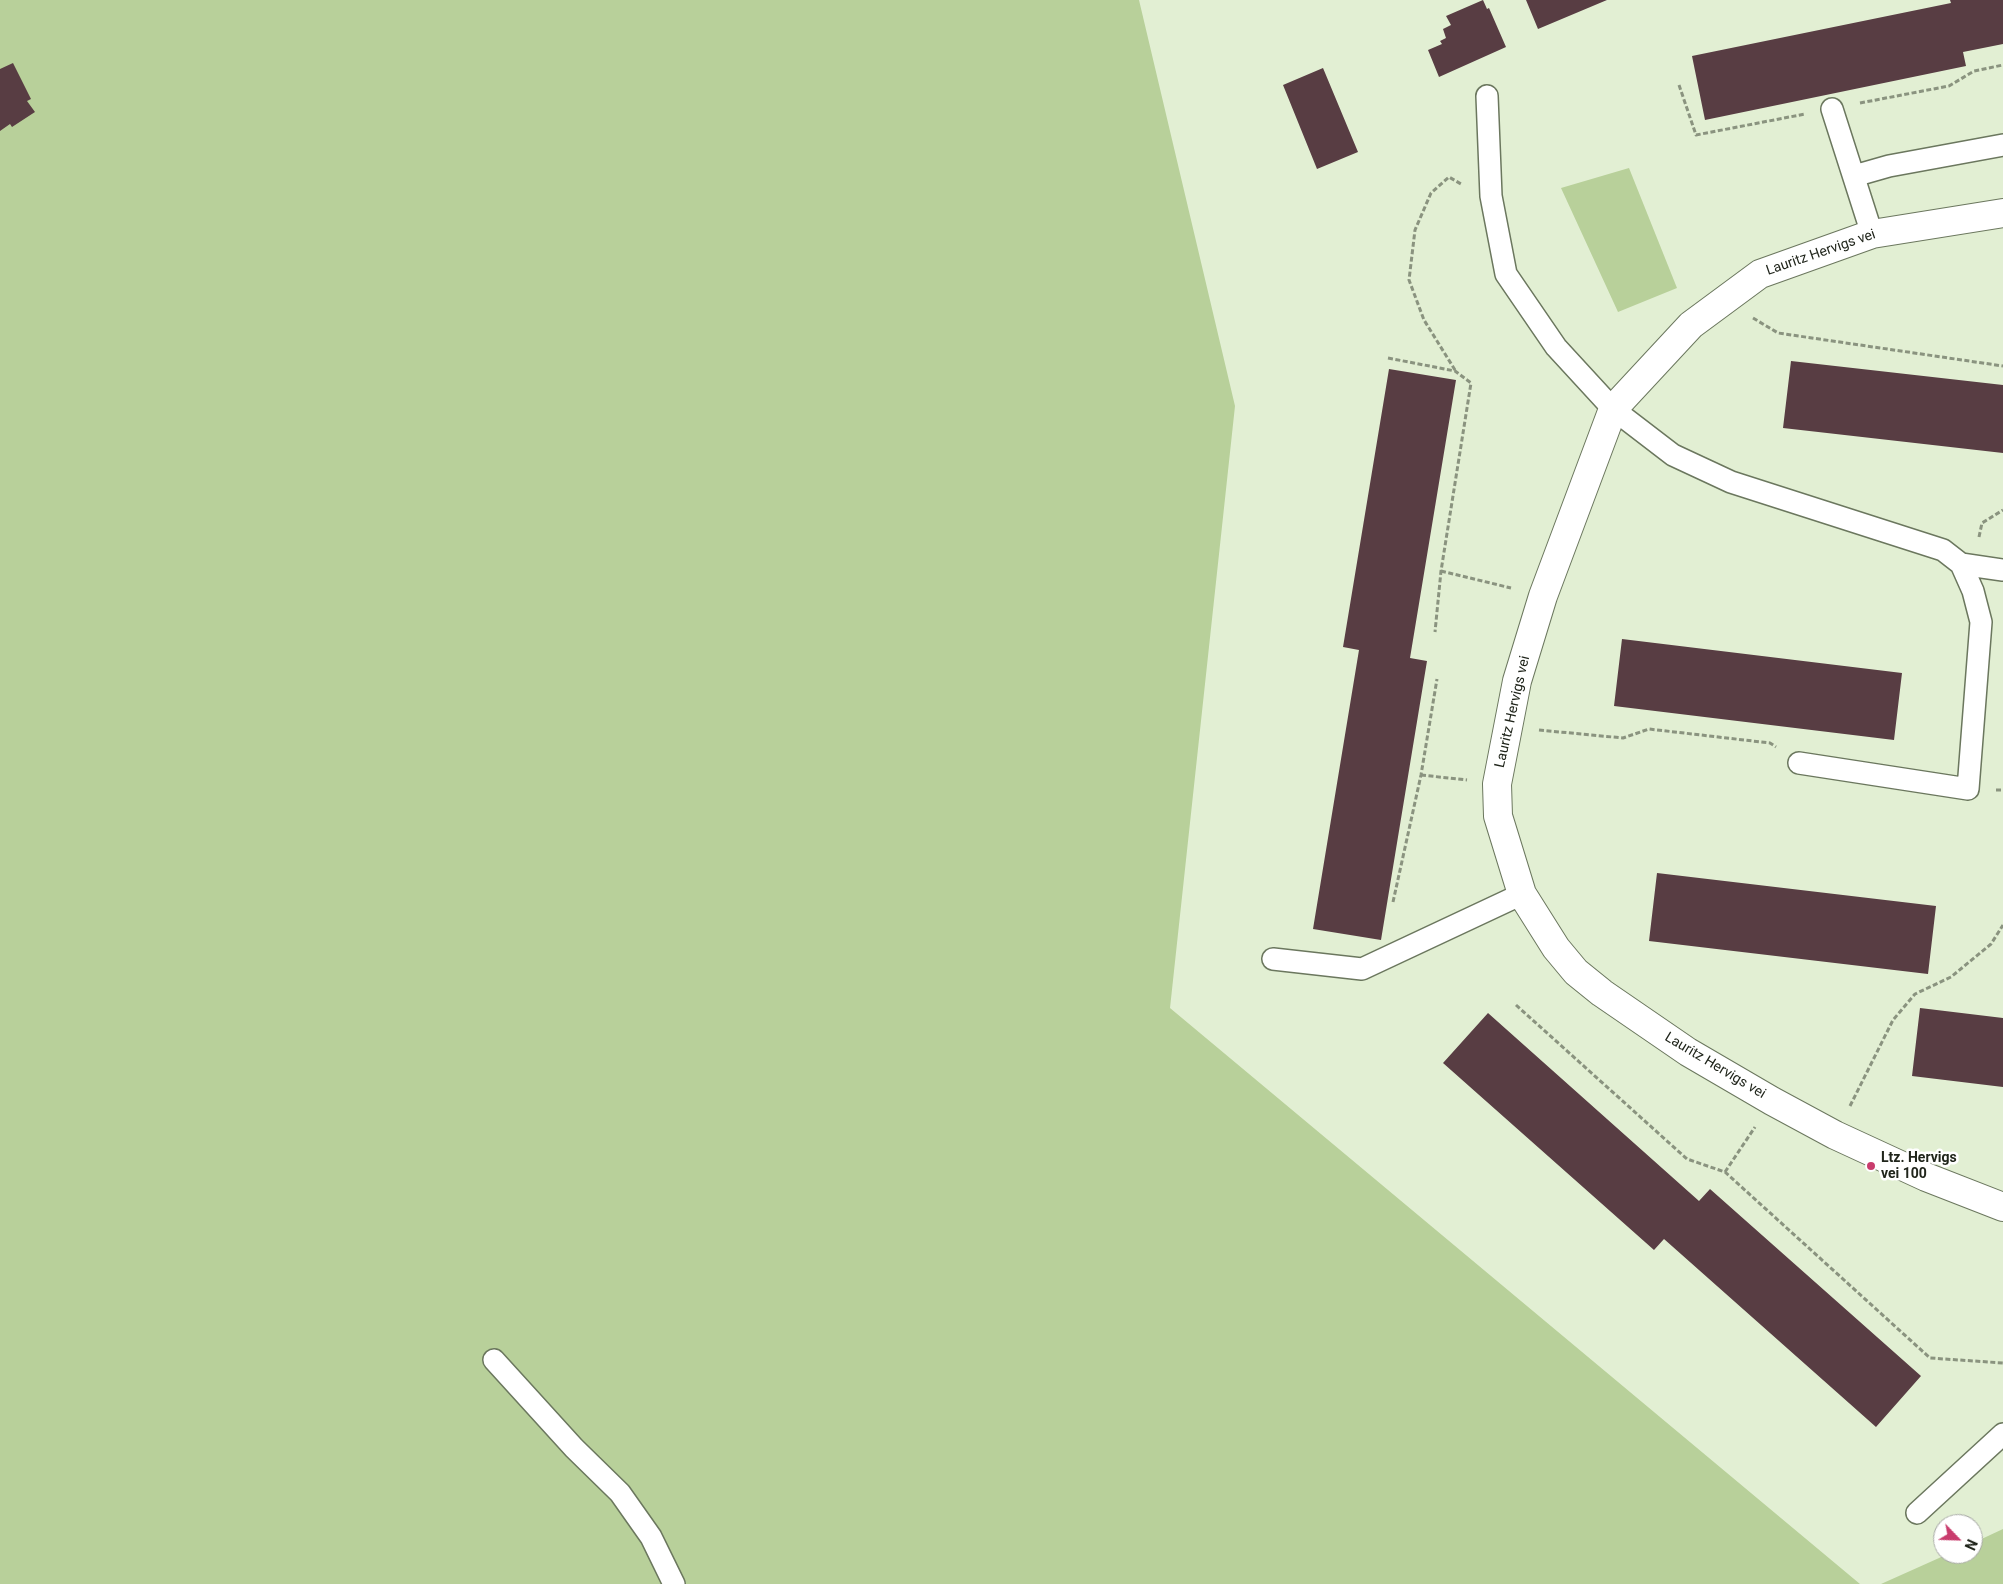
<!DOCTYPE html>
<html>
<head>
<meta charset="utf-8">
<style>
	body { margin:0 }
	#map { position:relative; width:2003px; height:1584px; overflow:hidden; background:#e2efd3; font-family:Roboto,sans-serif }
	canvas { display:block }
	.north { position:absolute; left:1933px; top:1514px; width:50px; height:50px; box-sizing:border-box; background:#fff; border:1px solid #a6a8a4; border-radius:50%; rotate:114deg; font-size:14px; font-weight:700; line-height:20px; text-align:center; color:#20251b }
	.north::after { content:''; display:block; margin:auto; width:18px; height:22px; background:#c93c6d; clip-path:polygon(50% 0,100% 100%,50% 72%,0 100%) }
</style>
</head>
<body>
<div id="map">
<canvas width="2003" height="1584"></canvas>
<div class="north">N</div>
</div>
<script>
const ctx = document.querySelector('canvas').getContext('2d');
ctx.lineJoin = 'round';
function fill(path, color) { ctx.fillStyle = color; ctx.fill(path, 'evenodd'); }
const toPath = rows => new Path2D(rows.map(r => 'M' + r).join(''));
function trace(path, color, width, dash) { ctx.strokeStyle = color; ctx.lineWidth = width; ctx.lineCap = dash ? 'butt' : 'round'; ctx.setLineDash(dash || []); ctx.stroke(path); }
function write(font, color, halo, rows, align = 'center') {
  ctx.font = font + ' Roboto,sans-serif'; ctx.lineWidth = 5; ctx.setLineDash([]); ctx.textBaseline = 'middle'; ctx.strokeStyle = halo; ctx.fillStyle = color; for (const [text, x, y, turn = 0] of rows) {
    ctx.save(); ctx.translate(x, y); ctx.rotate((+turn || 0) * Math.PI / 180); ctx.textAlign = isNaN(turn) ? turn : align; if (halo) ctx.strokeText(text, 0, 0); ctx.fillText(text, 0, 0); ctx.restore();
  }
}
const green = toPath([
	[0,0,1139,0,1235,406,1170,1008,1860,1584,0,1584],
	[1629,168,1677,288,1618,312,1561,188],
	[2003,1529,2003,1584,1881,1584,1948,1554,1973,1554,1973,1543]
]);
const building = toPath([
	[1483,0,1487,9,1489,8,1506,47,1439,77,1428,50,1442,44,1440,41,1446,38,1443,29,1451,25,1446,16],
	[1526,0,1607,0,1538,29],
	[1950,0,2003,0,2003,44,1963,52,1966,66,1705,120,1692,56,1951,3],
	[13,63,31,99,27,101,35,112,12,127,10,124,0,131,0,69],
	[1323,68,1358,152,1317,169,1283,85],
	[1791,361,2003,385,2003,453,1783,428],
	[1389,369,1456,380,1410,658,1427,661,1381,940,1313,929,1359,650,1343,647],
	[1622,639,1902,673,1894,740,1614,706],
	[1657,873,1936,906,1928,974,1649,941],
	[1920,1008,2003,1018,2003,1087,1912,1076],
	[1488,1013,1699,1201,1710,1189,1921,1376,1876,1427,1664,1239,1654,1250,1443,1063]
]);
const path = toPath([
	[1679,85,1696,135,1805,114],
	[1860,103,1949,86,1974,71,2003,65],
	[1753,318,1778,333,2003,366],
	[1388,358,1455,371,1471,383,1441,571,1435,632],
	[1455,370,1424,320,1409,280,1415,230,1431,193,1449,177,1461,184],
	[1979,537,1982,523,2003,510],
	[1441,571,1511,588],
	[1539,730,1623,738,1649,729,1770,743,1776,747],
	[1421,775,1467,780],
	[1996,790,2003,790],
	[1393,902,1421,775,1437,679],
	[1516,1005,1687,1159,1725,1172,1930,1358,2003,1363],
	[1850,1106,1893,1020,1915,994,1951,977,1991,944,2003,925],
	[1725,1172,1755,1127]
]);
const service = toPath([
	[1487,96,1491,196,1506,274,1556,347,1613,409,1673,455,1731,482,1943,550,1961,564,1973,591,1981,622,1968,789,1799,763],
	[1832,109,1872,234],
	[1854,176,1889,166,2003,145],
	[1961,564,2003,570],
	[1273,959,1362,969,1522,894],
	[494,1360,574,1448,620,1493,651,1537,674,1584],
	[1917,1513,2003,1434]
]);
const minor = toPath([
	[2003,213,1872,234,1760,274,1691,325,1613,409,1543,596,1517,681,1497,784,1498,816,1522,894,1556,948,1576,972,1602,993,1688,1052,1772,1101,1835,1135,1926,1177,2003,1207]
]);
const markers = [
	[1871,1166,5,"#c93c6d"]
];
const streetNames = [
	["Lauritz Hervigs vei",1821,253,-19],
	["Lauritz Hervigs vei",1513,712,-77],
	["Lauritz Hervigs vei",1715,1066,31]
];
const poiNames = [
	["Ltz. Hervigs",1881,1158],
	["vei 100",1881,1174]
];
fill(green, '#b8d09a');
fill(building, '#583d43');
trace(service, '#6b775e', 24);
trace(minor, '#6b775e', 30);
trace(path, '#8a937f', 3, [5, 2.5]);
trace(service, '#fff', 21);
trace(minor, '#fff', 28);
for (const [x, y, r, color] of markers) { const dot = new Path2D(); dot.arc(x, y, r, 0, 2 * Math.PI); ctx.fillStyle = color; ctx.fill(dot); trace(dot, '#fff', 2); }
write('14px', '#20251b', '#fff', streetNames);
write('bold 14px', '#20251b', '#fff', poiNames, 'left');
</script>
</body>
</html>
